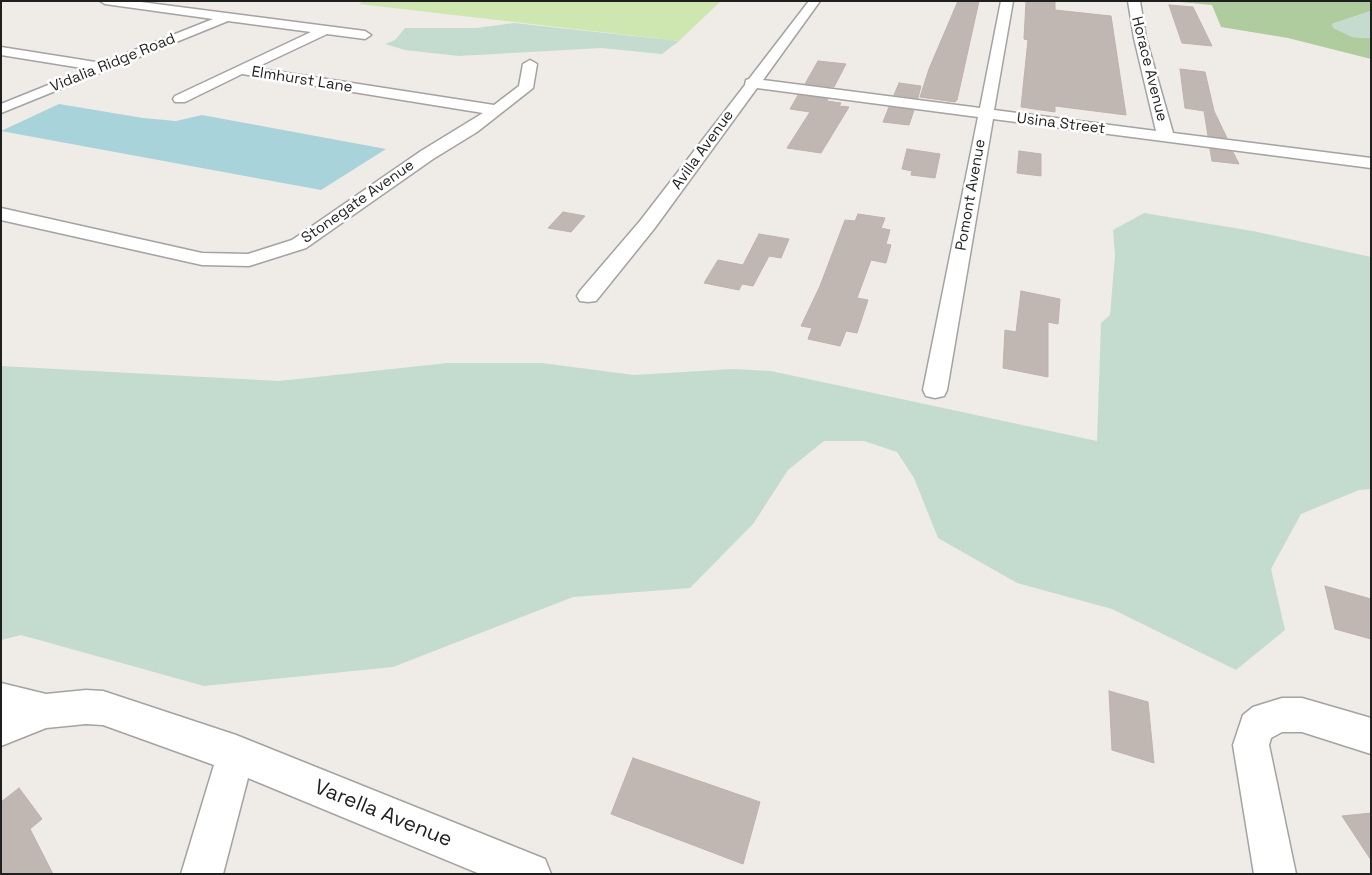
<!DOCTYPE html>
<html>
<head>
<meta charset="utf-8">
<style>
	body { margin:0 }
	#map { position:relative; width:1372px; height:875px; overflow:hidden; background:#efebe6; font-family:"Space Grotesk",sans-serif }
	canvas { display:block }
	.frame { position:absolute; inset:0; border:2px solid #1f1f1f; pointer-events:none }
</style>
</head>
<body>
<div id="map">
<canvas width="1372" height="875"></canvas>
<div class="frame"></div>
</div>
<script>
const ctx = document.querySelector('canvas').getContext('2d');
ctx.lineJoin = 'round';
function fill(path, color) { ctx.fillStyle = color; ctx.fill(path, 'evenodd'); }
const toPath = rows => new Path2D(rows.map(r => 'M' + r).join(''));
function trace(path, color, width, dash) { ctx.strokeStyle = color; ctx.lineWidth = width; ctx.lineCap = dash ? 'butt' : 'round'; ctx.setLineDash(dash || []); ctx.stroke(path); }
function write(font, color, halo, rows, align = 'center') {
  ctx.font = font + ' "Space Grotesk",sans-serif'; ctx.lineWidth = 5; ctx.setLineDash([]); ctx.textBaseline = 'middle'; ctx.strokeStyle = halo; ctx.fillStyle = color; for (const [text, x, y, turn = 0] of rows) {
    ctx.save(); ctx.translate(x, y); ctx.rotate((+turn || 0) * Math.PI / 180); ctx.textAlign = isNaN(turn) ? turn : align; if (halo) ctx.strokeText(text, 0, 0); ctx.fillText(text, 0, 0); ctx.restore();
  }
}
const grass = toPath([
	[364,1,721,1,679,41,359,4]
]);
const forest = toPath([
	[1169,1,1371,1,1371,11,1332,24,1352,37,1371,38,1371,59,1288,38,1221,27,1212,5]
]);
const wetland = toPath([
	[1371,11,1371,38,1352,37,1333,28,1332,24],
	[514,23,679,41,662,54,601,48,459,56,405,50,385,44,395,40,405,28,476,28],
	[1144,213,1253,231,1371,257,1371,489,1359,490,1301,514,1271,569,1285,630,1236,670,1112,609,1017,583,938,538,914,478,897,452,864,441,824,441,788,470,753,524,690,588,573,597,393,667,204,686,21,635,1,640,1,366,279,381,448,363,542,363,634,375,733,369,771,371,1097,441,1101,323,1110,315,1115,255,1113,230]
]);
const water = toPath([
	[59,104,143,118,176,121,202,115,386,149,321,190,1,131]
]);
const building = toPath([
	[958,1,979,1,957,100,955,102,920,97,929,69,958,1],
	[1026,1,1055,1,1055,10,1111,16,1126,115,1055,106,1055,112,1021,107,1028,40,1024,39,1026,1],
	[1169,5,1193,7,1212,46,1182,43,1169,5],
	[818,61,846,64,834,87,805,84,818,61],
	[1180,69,1205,72,1214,111,1227,138,1208,136,1204,111,1185,108,1180,69],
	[899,83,921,86,918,98,894,95,899,83],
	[798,95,828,99,827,101,841,103,839,106,849,107,821,153,787,148,810,112,790,109,798,95],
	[889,107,914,110,909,125,883,122,889,107],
	[907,149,940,154,935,178,911,175,912,171,902,169,907,149],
	[1210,149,1233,152,1239,164,1212,161,1210,149],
	[1019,151,1041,154,1041,176,1017,173,1019,151],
	[563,212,585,216,571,232,548,228,563,212],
	[858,214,885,218,881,228,890,230,886,244,891,245,886,263,871,260,857,298,868,300,857,333,846,331,840,346,808,339,812,328,801,326,820,286,845,220,855,221,858,214],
	[759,234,789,239,781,258,769,256,753,286,742,284,739,290,704,283,718,260,743,265,759,234],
	[1021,291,1060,299,1058,324,1048,322,1048,377,1003,368,1005,330,1016,332,1021,291],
	[1325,586,1371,599,1371,639,1335,629,1325,586],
	[1109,691,1148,702,1154,763,1112,750,1109,691],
	[633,758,760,802,743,864,611,814,633,758],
	[19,788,42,819,30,829,53,874,1,874,1,802,19,788],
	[1371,813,1371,860,1342,816,1371,813]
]);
const minor = toPath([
	[100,1,133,1,365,31,371,35,365,39,327,34,255,68,494,105,519,86,523,64,530,60,537,64,533,88,477,132,433,159,306,248,249,266,202,265,1,220,1,208,202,253,248,254,292,240,421,151,483,113,242,74,185,102,175,102,173,99,175,96,311,32,228,21,1,113,1,104,88,69,1,55,1,47,102,63,213,19,105,4,100,1],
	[809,1,820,1,763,80,980,108,1001,1,1013,1,994,110,1156,131,1134,38,1128,1,1140,1,1146,38,1173,133,1371,158,1371,168,993,119,947,390,944,396,935,398,926,396,923,390,978,117,757,88,654,229,596,301,588,302,580,301,577,296,580,291,640,221,745,85,746,80,749,79,809,1],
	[1,683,46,694,86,690,103,691,236,735,545,859,551,874,480,874,248,778,223,874,181,874,214,765,103,725,86,724,46,728,1,746,1,683],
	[1282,698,1302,698,1371,718,1371,754,1302,732,1282,732,1271,738,1269,745,1296,874,1254,874,1233,745,1243,715,1253,707,1282,698]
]);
const farStreetnames = [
	["Vidalia Ridge Road",113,63,-22],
	["Horace Avenue",1149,69,76],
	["Elmhurst Lane",302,80,9],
	["Usina Street",1061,124,7],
	["Avilla Avenue",703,150,-54],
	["Pomont Avenue",971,195,-80],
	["Stonegate Avenue",358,202,-35]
];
const nearStreetnames = [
	["Varella Avenue",383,814,22]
];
fill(grass, '#cee6af');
fill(forest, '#aecc9d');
fill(wetland, '#c4dccf');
fill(water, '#a9d3da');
fill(building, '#c0b7b2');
trace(building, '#c0b1a9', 1);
trace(minor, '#a3a3a3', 3);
fill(minor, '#fff');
write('15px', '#1f1f1f', '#fff', farStreetnames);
write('21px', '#1f1f1f', '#fff', nearStreetnames);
</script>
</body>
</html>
